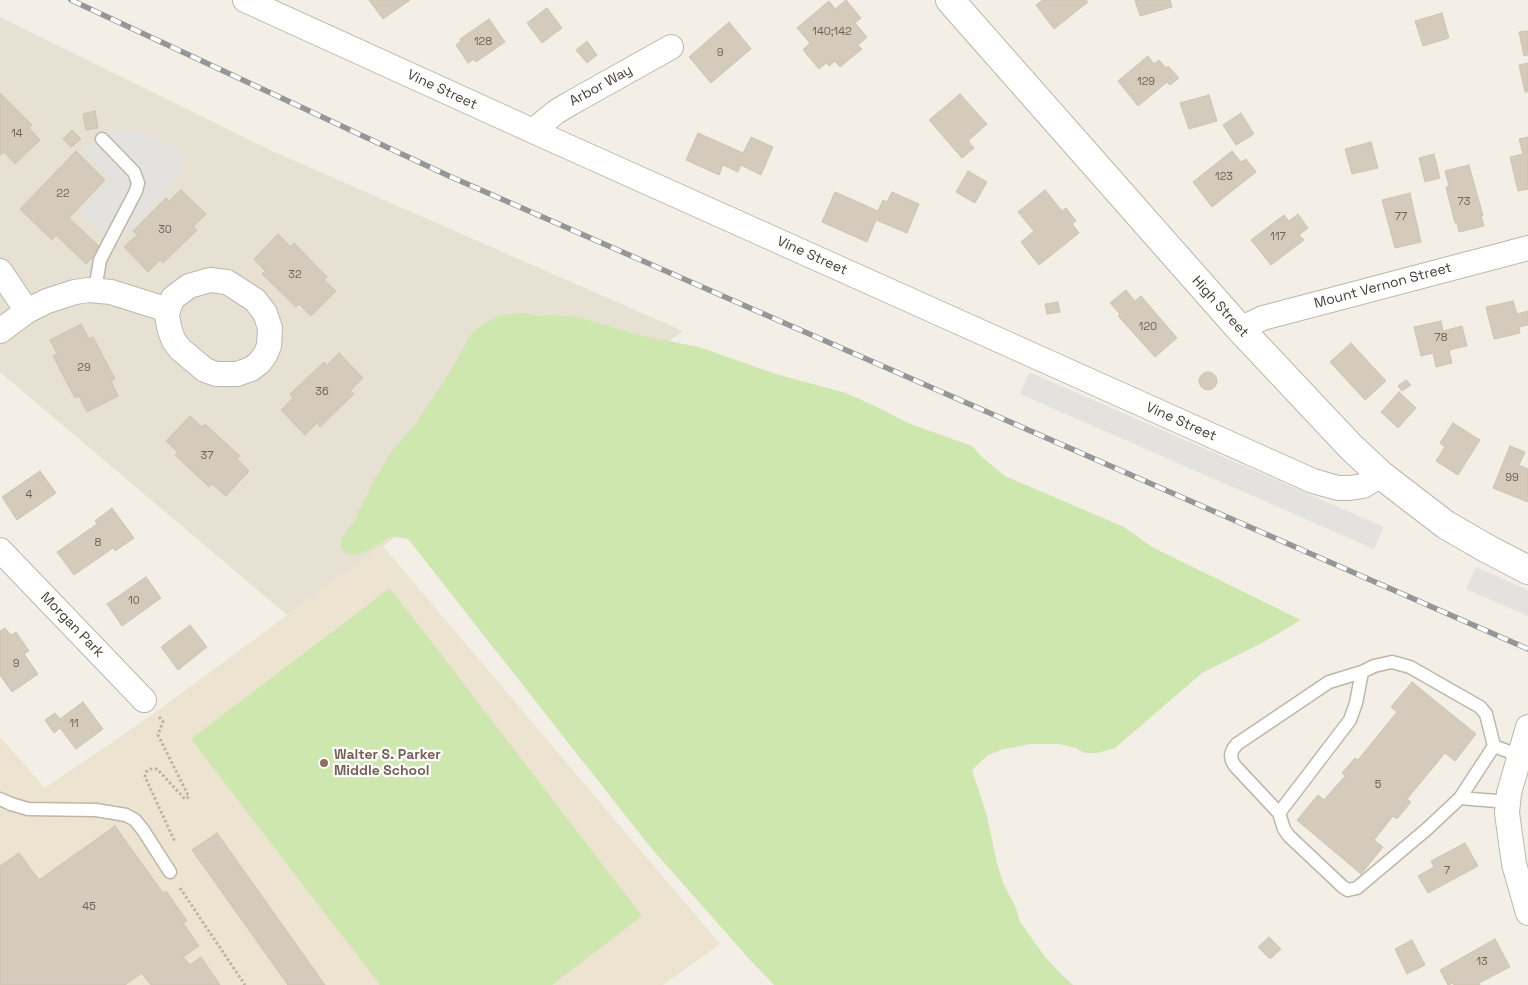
<!DOCTYPE html>
<html>
<head>
<meta charset="utf-8">
<style>
	body { margin:0 }
	canvas { display:block; background:#f3efe6 }
</style>
</head>
<body>
<canvas width="1528" height="985"></canvas>
<script>
const ctx = document.querySelector('canvas').getContext('2d');
ctx.lineJoin = 'round';
function fill(path, color) { ctx.fillStyle = color; ctx.fill(path, 'evenodd'); }
const toPath = rows => new Path2D(rows.map(r => 'M' + r).join(''));
function trace(path, color, width, dash) { ctx.strokeStyle = color; ctx.lineWidth = width; ctx.lineCap = dash ? 'butt' : 'round'; ctx.setLineDash(dash || []); ctx.stroke(path); }
function write(font, color, halo, rows, align = 'center') {
  ctx.font = font + ' "Space Grotesk",sans-serif'; ctx.lineWidth = 4.5; ctx.setLineDash([]); ctx.textBaseline = 'middle'; ctx.strokeStyle = halo; ctx.fillStyle = color; for (const [text, x, y, turn = 0] of rows) {
    ctx.save(); ctx.translate(x, y); ctx.rotate((+turn || 0) * Math.PI / 180); ctx.textAlign = isNaN(turn) ? turn : align; if (halo) ctx.strokeText(text, 0, 0); ctx.fillText(text, 0, 0); ctx.restore();
  }
}
const residential = toPath([
	[0,17,270,150,683,331,287,615,1,373,0,374]
]);
const education = toPath([
	[382,545,720,944,663,985,0,985,0,737,45,788,156,712]
]);
const green = toPath([
	[525,313,540,316,554,315,577,317,611,327,648,337,699,347,776,374,846,393,875,406,908,423,972,446,983,458,1005,476,1124,527,1152,547,1301,620,1260,644,1202,673,1115,748,1097,753,1084,753,1076,748,1059,744,1031,744,1004,749,988,755,972,770,987,816,996,859,1003,883,1016,908,1020,922,1046,958,1060,973,1073,985,774,985,751,961,651,848,408,539,391,536,374,548,360,554,347,554,341,549,341,539,355,520,372,484,393,450,417,422,445,380,465,346,469,336,480,326,499,315],
	[390,588,642,916,552,985,380,985,191,739]
]);
const parking = toPath([
	[122,130,141,131,178,150,186,157,177,180,115,245,79,211,110,180,81,151,103,131],
	[1029,372,1384,527,1374,549,1020,394],
	[1476,567,1528,590,1528,616,1466,589]
]);
const building = toPath([
	[369,0,410,0,383,19,369,0],
	[846,0,861,18,855,23,867,37,858,45,862,49,840,67,835,61,829,66,826,63,819,69,803,50,810,43,797,28,829,1,835,9,846,0],
	[1043,0,1086,0,1088,2,1054,29,1036,5,1043,0],
	[1135,0,1170,0,1172,7,1140,16,1135,0],
	[547,8,562,28,542,43,527,23,547,8],
	[1442,13,1449,38,1423,46,1415,21,1442,13],
	[489,19,505,42,476,62,474,59,468,63,456,45,461,41,460,39,489,19],
	[729,22,751,49,711,83,689,57,729,22],
	[1528,31,1528,55,1524,56,1519,32,1528,31],
	[587,41,597,55,587,63,576,50,587,41],
	[1148,56,1154,64,1159,60,1166,68,1168,66,1179,78,1170,85,1167,82,1138,106,1118,81,1148,56],
	[1528,63,1528,92,1525,92,1519,65,1528,63],
	[0,93,32,125,29,128,40,140,15,164,4,152,0,155,0,93],
	[960,94,987,124,968,141,974,148,962,158,929,120,960,94],
	[1209,95,1217,121,1189,129,1180,103,1209,95],
	[95,111,98,128,86,130,83,114,95,111],
	[1241,113,1254,134,1236,145,1223,125,1241,113],
	[72,130,81,139,71,147,63,139,72,130],
	[698,133,743,153,751,137,773,147,761,175,741,165,738,172,723,165,719,175,686,160,698,133],
	[1528,137,1528,189,1518,191,1510,157,1523,154,1519,139,1528,137],
	[1371,142,1378,168,1352,174,1345,149,1371,142],
	[76,151,105,180,69,218,101,248,86,264,56,235,52,240,20,209,76,151],
	[1232,151,1241,162,1246,159,1256,172,1212,207,1193,182,1232,151],
	[1434,154,1440,178,1425,182,1419,158,1434,154],
	[1469,165,1483,216,1481,216,1484,226,1459,232,1457,223,1455,223,1446,187,1449,186,1445,171,1469,165],
	[968,171,987,182,975,203,956,192,968,171],
	[181,190,206,214,193,227,197,230,163,263,160,260,148,272,124,247,137,235,133,231,166,198,169,201,181,190],
	[1045,190,1062,211,1066,208,1076,221,1072,224,1079,233,1039,265,1021,242,1034,231,1018,212,1045,190],
	[835,192,878,211,883,200,887,202,892,192,919,204,907,233,876,220,867,242,822,222,835,192],
	[1410,193,1421,242,1395,248,1382,200,1410,193],
	[1298,214,1308,228,1299,235,1304,240,1271,265,1251,240,1284,215,1289,221,1298,214],
	[278,234,291,247,294,243,327,277,324,280,336,291,311,316,299,304,296,307,262,274,265,271,254,259,278,234],
	[1126,290,1135,301,1141,296,1177,338,1155,357,1118,316,1120,314,1110,303,1126,290],
	[1513,301,1517,314,1528,311,1528,325,1519,327,1520,333,1494,339,1486,307,1513,301],
	[1058,302,1060,312,1047,314,1045,304,1058,302],
	[1441,321,1443,331,1462,326,1467,346,1449,350,1452,363,1436,367,1433,353,1421,356,1414,327,1441,321],
	[81,324,89,339,93,337,115,379,111,381,118,396,87,412,79,396,75,398,53,356,57,354,50,340,81,324],
	[1351,343,1386,381,1365,400,1330,362,1351,343],
	[339,353,363,378,350,391,354,394,320,427,317,423,305,435,281,410,293,398,290,394,324,362,327,365,339,353],
	'1199 381a9 9 0 1 1 18 0a9 9 0 1 1-18 0Z',
	[1406,380,1411,385,1402,391,1398,386,1406,380],
	[1399,392,1416,408,1398,428,1381,412,1399,392],
	[190,416,202,427,205,424,240,456,237,459,249,471,226,496,212,484,209,487,175,455,178,452,166,441,190,416],
	[1453,423,1480,440,1458,475,1436,461,1445,447,1440,443,1453,423],
	[1510,446,1525,452,1519,465,1528,469,1528,502,1493,488,1510,446],
	[40,471,56,493,17,520,2,497,40,471],
	[112,508,134,538,115,551,113,548,74,575,57,552,97,524,95,521,112,508],
	[146,577,161,598,122,626,107,604,146,577],
	[190,625,207,647,178,670,161,647,190,625],
	[5,628,11,635,16,632,29,651,24,654,38,674,12,692,0,675,0,631,5,628],
	[1412,682,1476,734,1455,761,1445,753,1407,799,1411,802,1397,819,1393,816,1374,840,1383,847,1361,874,1297,820,1318,795,1324,800,1345,776,1342,773,1355,758,1358,760,1397,712,1391,707,1412,682],
	[83,702,103,729,76,749,60,728,54,733,45,720,55,713,60,719,83,702],
	[115,826,163,893,166,891,187,921,183,923,199,946,183,957,190,965,201,957,220,985,151,985,142,973,125,985,0,985,0,866,19,853,39,880,115,826],
	[217,833,325,985,288,985,192,850,217,833],
	[1465,843,1478,866,1428,893,1418,876,1434,867,1431,861,1465,843],
	[1269,937,1281,949,1270,959,1258,947,1269,937],
	[1495,939,1510,967,1479,983,1480,985,1454,985,1453,983,1448,985,1440,970,1495,939],
	[1412,940,1425,965,1407,974,1395,949,1412,940]
]);
const path = toPath([
	[159,717,163,721,158,735,189,797,185,799,157,769,150,769,146,772,145,777,175,842],
	[180,888,245,985]
]);
const service = toPath([
	[95,290,100,260,136,191,138,183,134,172,102,139],
	[1460,798,1494,746],
	[0,799,11,804,28,809,96,810,126,815,135,820,143,830,170,872],
	[1508,802,1460,798,1427,829,1357,888,1348,890,1343,887,1289,836,1284,829,1279,813,1235,766,1232,761,1231,755,1233,749,1237,744,1329,682,1362,672,1374,666,1392,662,1410,667,1480,707,1486,714,1494,746,1520,756],
	[1279,813,1350,720,1356,703,1362,672]
]);
const minor = toPath([
	[245,0,533,131,1313,481,1338,488,1350,488,1363,486,1381,475],
	[533,131,556,112,571,103,671,47],
	[0,271,27,311],
	[210,280,227,282,255,300,265,313,270,328,269,346,265,355,259,363,251,369,237,374,216,374,205,370,180,349,174,341,170,331,167,316,168,310,173,298,189,286,210,280],
	[1240,329,1263,318,1528,248],
	[0,331,27,311,47,301,75,292,89,290,111,292,168,310],
	[0,550,144,700],
	[1528,727,1509,793,1507,813,1514,864,1528,913]
]);
const tertiary = toPath([
	[950,0,1240,329,1351,447,1381,475,1446,525,1486,548,1528,570]
]);
const rail = toPath([
	[71,0,449,176,1528,649]
]);
const markers = [
	[324,763,5,"#8d6e63"]
];
const numberNames = [
	["140;142",832,32],
	["128",483,42],
	["9",720,53],
	["129",1146,82],
	["14",17,134],
	["123",1224,177],
	["22",63,194],
	["73",1464,202],
	["77",1401,217],
	["30",165,230],
	["117",1278,237],
	["32",295,275],
	["120",1148,327],
	["78",1441,338],
	["29",84,368],
	["36",322,392],
	["37",207,456],
	["99",1512,478],
	["4",29,495],
	["8",98,543],
	["10",134,601],
	["9",16,664],
	["11",74,724],
	["5",1378,785],
	["7",1447,871],
	["45",89,907],
	["13",1482,962]
];
const streetNames = [
	["Arbor Way",601,86,-29],
	["Vine Street",442,90,25],
	["Vine Street",812,256,24],
	["Mount Vernon Street",1383,286,-15],
	["High Street",1220,307,48],
	["Vine Street",1181,422,24],
	["Morgan Park",72,625,46]
];
const educationNames = [
	["Walter S. Parker",334,755],
	["Middle School",334,771]
];
fill(residential, '#e7e1d4');
fill(education, '#ece4d0');
fill(green, '#cee7af');
fill(parking, '#e4e2de');
fill(building, '#d5cbbc');
trace(building, '#cfc3af', 1);
trace(service, '#beb7a9', 15);
trace(minor, '#beb7a9', 26);
trace(tertiary, '#beb7a9', 30);
trace(path, '#c0b39a', 3, [2.5, 2.5]);
trace(service, '#fff', 12);
trace(minor, '#fff', 24);
trace(tertiary, '#fff', 28);
trace(rail, '#969696', 5.5);
trace(rail, '#fff', 4, [11]);
for (const [x, y, r, color] of markers) { const dot = new Path2D(); dot.arc(x, y, r, 0, 2 * Math.PI); ctx.fillStyle = color; ctx.fill(dot); trace(dot, '#fff', 2); }
write('11px', '#6a6358', null, numberNames);
write('14px', '#464036', '#fff', streetNames);
write('bold 14px', '#785e54', '#fff', educationNames, 'left');
</script>
</body>
</html>
